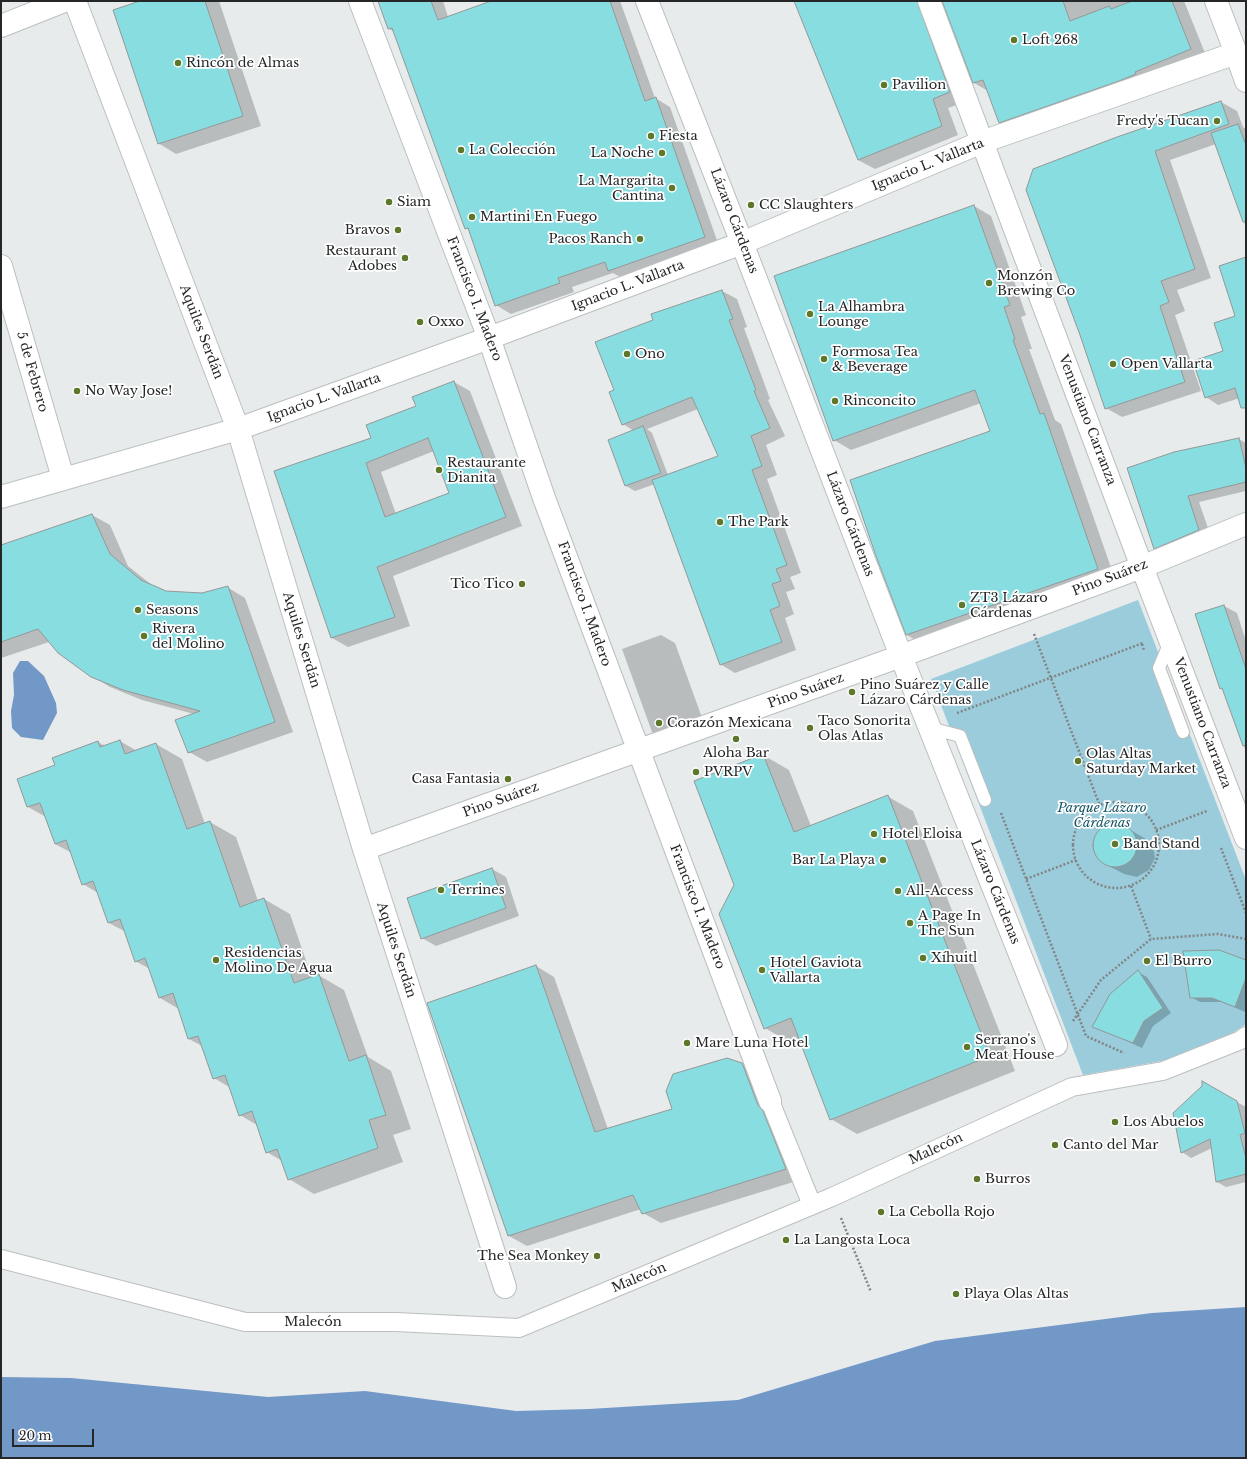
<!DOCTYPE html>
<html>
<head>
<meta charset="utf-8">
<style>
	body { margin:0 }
	#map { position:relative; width:1247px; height:1459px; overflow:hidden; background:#e7ebec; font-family:"Libre Baskerville",serif }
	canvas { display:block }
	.frame { position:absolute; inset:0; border:2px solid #252627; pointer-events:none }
	.scale { position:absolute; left:12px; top:1429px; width:82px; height:18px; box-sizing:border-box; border:2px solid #252627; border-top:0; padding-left:5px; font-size:12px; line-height:14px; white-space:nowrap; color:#252627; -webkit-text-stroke:3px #fff; paint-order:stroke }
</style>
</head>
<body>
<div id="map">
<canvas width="1247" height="1459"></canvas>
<div class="frame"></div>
<div class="scale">20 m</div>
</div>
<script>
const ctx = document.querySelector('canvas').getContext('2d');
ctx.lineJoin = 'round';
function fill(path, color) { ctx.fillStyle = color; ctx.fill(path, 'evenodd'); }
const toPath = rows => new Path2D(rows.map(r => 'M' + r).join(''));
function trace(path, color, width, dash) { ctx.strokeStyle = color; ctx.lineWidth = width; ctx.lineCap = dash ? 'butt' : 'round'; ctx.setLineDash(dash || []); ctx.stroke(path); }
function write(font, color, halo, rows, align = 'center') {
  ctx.font = font + ' "Libre Baskerville",serif'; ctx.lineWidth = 3.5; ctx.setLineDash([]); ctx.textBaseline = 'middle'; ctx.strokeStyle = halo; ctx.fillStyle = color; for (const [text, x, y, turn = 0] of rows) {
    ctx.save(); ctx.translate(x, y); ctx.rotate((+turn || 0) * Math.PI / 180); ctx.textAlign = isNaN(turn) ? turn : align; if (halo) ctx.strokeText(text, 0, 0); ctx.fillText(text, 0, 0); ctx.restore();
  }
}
const green = toPath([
	[1138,600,1246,880,1246,1024,1225,1038,1167,1060,1083,1075,931,679]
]);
const water = toPath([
	[20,661,28,661,44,676,56,703,57,713,43,740,21,737,12,728,11,711,14,695,13,673],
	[1246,1307,1246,1458,1,1458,1,1377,71,1378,268,1397,365,1391,516,1411,589,1409,738,1400,935,1341,1152,1313]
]);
const shadow = toPath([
	[143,1,219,1,261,126,176,154,158,143],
	[379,1,443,1,448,17,494,1,620,1,655,98,670,107,719,246,624,279,613,273,572,287,574,292,511,314,496,305,470,231,466,228,395,32,389,29],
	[795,1,938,1,966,102,948,108,958,135,875,169,858,160],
	[943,1,1184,1,1207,58,1016,131,1000,122,988,91,974,83],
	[1221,102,1237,111,1243,127,1246,129,1246,227,1216,144,1170,160,1211,278,1177,290,1185,311,1175,315,1201,391,1122,417,1106,408,1081,335,1027,190],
	[974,206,991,216,1026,315,1021,317,1032,349,1029,349,1055,420,1061,424,1115,579,924,645,907,635,877,556,991,432,981,403,851,450,834,440],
	[1246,258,1246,396,1218,405,1206,397,1237,316],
	[722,291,737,299,747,327,744,328,770,399,768,400,785,436,766,445,777,475,767,479,801,573,790,577,795,589,786,592,794,614,785,618,796,650,735,673,720,664,655,484,635,491,626,486,609,440,634,431,623,424,615,390,654,321,652,315],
	[698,409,719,456,668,475,652,433,647,429],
	[454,382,470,391,522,526,393,576,410,626,348,647,332,638,276,472,372,438],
	[434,451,450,494,396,514,381,472],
	[1239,439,1246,443,1246,491,1199,502,1211,537,1166,555,1154,548,1128,468],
	[92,515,110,525,128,566,153,586,166,592,202,594,227,587,245,598,293,732,207,762,189,752,194,714,142,700,110,687,92,676,49,642,1,658,1,546],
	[1224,606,1237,613,1246,641,1246,752,1224,690,1221,688],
	[661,635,675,643,705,726,665,740,652,732,622,649],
	[120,741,137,751,156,744,182,759,205,824,210,822,236,837,258,901,264,899,290,914,312,978,318,975,344,990,368,1057,391,1071,411,1129,393,1135,403,1162,314,1194,289,1179,282,1161,267,1152,257,1125,240,1115,231,1088,214,1078,202,1046,189,1039,179,1009,160,998,150,969,135,961,126,932,109,923,98,893,83,884,72,853,55,844,46,817,28,807,57,766,98,742,105,746],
	[763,755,789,770,811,826,887,796,913,811,1015,1071,857,1134,831,1119,800,1039,791,1043,765,1028,736,885],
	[1122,825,1146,839,1154,851,1155,858,1149,870,1137,877,1124,874,1105,864,1096,854,1095,840,1097,834,1108,826],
	[492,869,506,877,519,916,436,946,422,938],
	[1246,961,1245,1012,1222,1002,1200,1002,1191,997],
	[536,966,554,977,608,1129,673,1110,742,1063,760,1074,803,1179,661,1223,643,1213,641,1209,527,1246,509,1236],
	[1138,972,1147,977,1171,1013,1153,1026,1142,1048,1094,1026],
	[1237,1102,1246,1107,1246,1182,1226,1187,1217,1182,1212,1148,1191,1158,1182,1152]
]);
const building = toPath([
	[140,1,205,1,243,116,158,144,113,10,140,1],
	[378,1,431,1,438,20,491,1,610,1,645,101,656,97,705,237,608,271,605,262,558,278,560,283,495,306,468,228,465,229,392,28,388,29,378,1],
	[794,1,917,1,950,92,933,99,942,126,858,160,794,1],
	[942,1,1063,1,1070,21,1109,6,1111,9,1132,1,1172,1,1191,49,1135,72,1136,74,1119,81,999,123,983,80,973,83,942,1],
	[1221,101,1229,124,1155,151,1195,269,1161,281,1169,302,1160,306,1185,382,1105,409,1080,335,1026,190,1033,169,1117,137,1221,101],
	[1238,124,1246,145,1246,222,1243,222,1211,133,1238,124],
	[974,205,1010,305,1004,307,1015,339,1013,340,1040,414,1044,413,1098,569,906,635,876,556,850,480,990,431,975,390,833,441,774,276,974,205],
	[1246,257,1246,408,1241,408,1235,388,1205,398,1193,361,1223,351,1214,323,1235,316,1219,266,1246,257],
	[722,290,733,319,729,320,756,390,754,391,770,428,751,436,762,466,752,470,787,565,776,569,781,581,772,584,780,606,770,610,782,642,720,665,652,480,718,456,692,397,622,425,609,392,614,390,595,342,653,320,651,314,722,290],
	[454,381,506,517,377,567,395,617,331,638,274,471,371,438,366,425,416,406,412,397,454,381],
	[428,438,449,493,385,517,366,463,428,438],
	[643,426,661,473,625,486,608,440,643,426],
	[1239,438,1246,468,1246,482,1188,496,1199,530,1154,549,1127,468,1174,452,1239,438],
	[92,514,110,554,141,580,166,591,202,593,228,586,275,722,188,753,175,720,200,711,123,690,91,677,58,653,38,629,1,642,1,545,92,514],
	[1224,605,1246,669,1246,745,1243,746,1222,688,1220,689,1195,614,1224,605],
	[120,740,125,754,156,743,187,829,210,821,240,907,264,898,294,983,319,974,349,1061,366,1055,386,1115,369,1120,378,1148,288,1180,277,1149,266,1153,252,1111,239,1116,225,1075,213,1079,198,1036,188,1039,173,993,159,998,145,958,135,962,120,919,108,923,93,881,82,885,66,840,55,844,40,803,27,807,17,779,55,765,52,758,98,741,100,747,120,740],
	[763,754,794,832,888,795,990,1056,830,1120,791,1018,764,1029,719,914,734,885,694,781,763,754],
	'1093 845a22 22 0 1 1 44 0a22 22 0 1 1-44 0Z',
	[492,868,506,908,421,939,407,898,492,868],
	[1219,950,1246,960,1246,978,1235,1007,1212,998,1190,998,1183,951,1219,950],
	[536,965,595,1132,672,1109,666,1091,673,1074,727,1058,742,1063,758,1105,763,1111,786,1169,642,1214,633,1195,508,1236,427,1003,536,965],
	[1138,970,1163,1008,1144,1021,1133,1043,1092,1027,1110,994,1138,970],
	[1202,1081,1237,1101,1245,1133,1240,1135,1246,1158,1246,1174,1216,1182,1210,1139,1181,1153,1173,1113,1202,1086,1202,1081]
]);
const path = toPath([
	[1034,634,1100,806],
	[1142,644,1144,650],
	[957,713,1143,643],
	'1073 845a43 43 0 1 1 86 0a43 43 0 1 1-86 0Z',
	[1001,813,1086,1036,1124,1053],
	[1156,830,1207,811],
	[1221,848,1246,913],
	[1026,879,1076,860],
	[1131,886,1151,939],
	[1073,1021,1101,980,1151,939,1218,934,1246,939],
	[841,1218,871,1292]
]);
const service = toPath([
	[1170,642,1159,668,1183,732],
	[930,728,960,736,985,800]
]);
const pedestrian = toPath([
	[770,1101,812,1205],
	[1,1259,245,1322,396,1322,519,1328,832,1197,1072,1087,1163,1071,1241,1040,1246,1036]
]);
const minor = toPath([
	[75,1,238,429,364,849,505,1287],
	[360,1,489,338,544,498,770,1101],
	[647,1,742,243,901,656,1056,1045],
	[1,26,64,1],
	[1,266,63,478],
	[364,849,901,656,1142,567,1246,524]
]);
const tertiary = toPath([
	[929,1,1142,567,1246,838],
	[1236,53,1246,81]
]);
const secondary = toPath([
	[1,497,238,429,489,338,742,243,982,142,1236,53,1216,1]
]);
const markers = [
	[1014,40,4,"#5d782b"],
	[178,63,4,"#5d782b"],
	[884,85,4,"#5d782b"],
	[1217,121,4,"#5d782b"],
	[651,136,4,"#5d782b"],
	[461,150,4,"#5d782b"],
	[662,153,4,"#5d782b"],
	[672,188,4,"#5d782b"],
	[389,202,4,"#5d782b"],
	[751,205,4,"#5d782b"],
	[472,217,4,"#5d782b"],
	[398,230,4,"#5d782b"],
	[640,239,4,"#5d782b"],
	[405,258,4,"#5d782b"],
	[989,283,4,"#5d782b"],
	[810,314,4,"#5d782b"],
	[420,322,4,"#5d782b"],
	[627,354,4,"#5d782b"],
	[824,359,4,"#5d782b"],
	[1113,364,4,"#5d782b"],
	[77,391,4,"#5d782b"],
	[835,401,4,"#5d782b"],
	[439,470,4,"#5d782b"],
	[720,522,4,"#5d782b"],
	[522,584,4,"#5d782b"],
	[962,605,4,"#5d782b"],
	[138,610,4,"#5d782b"],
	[144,636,4,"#5d782b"],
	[852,692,4,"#5d782b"],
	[659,723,4,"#5d782b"],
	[810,728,4,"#5d782b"],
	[736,739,4,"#5d782b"],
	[1078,761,4,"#5d782b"],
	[696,772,4,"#5d782b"],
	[508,779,4,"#5d782b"],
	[874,834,4,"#5d782b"],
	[1115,844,4,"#5d782b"],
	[883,860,4,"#5d782b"],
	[441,890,4,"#5d782b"],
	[898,891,4,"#5d782b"],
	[910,923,4,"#5d782b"],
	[923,958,4,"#5d782b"],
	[216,960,4,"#5d782b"],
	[1147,961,4,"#5d782b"],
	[762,970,4,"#5d782b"],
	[687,1043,4,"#5d782b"],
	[967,1047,4,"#5d782b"],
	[1115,1122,4,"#5d782b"],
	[1055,1145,4,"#5d782b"],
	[977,1179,4,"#5d782b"],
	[881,1212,4,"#5d782b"],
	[786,1240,4,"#5d782b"],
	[597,1256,4,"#5d782b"],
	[956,1294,4,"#5d782b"]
];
const poiNames = [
	["Loft 268",1022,40],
	["Rincón de Almas",186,63],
	["Pavilion",892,85],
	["Fredy's Tucan",1209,121,"right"],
	["Fiesta",659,136],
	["La Colección",469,150],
	["La Noche",654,153,"right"],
	["La Margarita",664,181,"right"],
	["Cantina",664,196,"right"],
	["Siam",397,202],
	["CC Slaughters",759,205],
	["Martini En Fuego",480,217],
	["Bravos",390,230,"right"],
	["Pacos Ranch",632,239,"right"],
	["Restaurant",397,251,"right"],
	["Adobes",397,266,"right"],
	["Monzón",997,276],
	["Brewing Co",997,291],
	["La Alhambra",818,307],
	["Lounge",818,322],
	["Oxxo",428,322],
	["Formosa Tea",832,352],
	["& Beverage",832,367],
	["Ono",635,354],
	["Open Vallarta",1121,364],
	["No Way Jose!",85,391],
	["Rinconcito",843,401],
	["Restaurante",447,463],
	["Dianita",447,478],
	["The Park",728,522],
	["Tico Tico",514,584,"right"],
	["ZT3 Lázaro",970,598],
	["Cárdenas",970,613],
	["Seasons",146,610],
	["Rivera",152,629],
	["del Molino",152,644],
	["Pino Suárez y Calle",860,685],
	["Lázaro Cárdenas",860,700],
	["Taco Sonorita",818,721],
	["Olas Atlas",818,736],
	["Corazón Mexicana",667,723],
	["Aloha Bar",736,753,"center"],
	["Olas Altas",1086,754],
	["Saturday Market",1086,769],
	["PVRPV",704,772],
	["Casa Fantasia",500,779,"right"],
	["Hotel Eloisa",882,834],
	["Band Stand",1123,844],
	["Bar La Playa",875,860,"right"],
	["Terrines",449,890],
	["All-Access",906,891],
	["A Page In",918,916],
	["The Sun",918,931],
	["Residencias",224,953],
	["Molino De Agua",224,968],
	["Xíhuitl",931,958],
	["El Burro",1155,961],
	["Hotel Gaviota",770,963],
	["Vallarta",770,978],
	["Serrano's",975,1040],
	["Meat House",975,1055],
	["Mare Luna Hotel",695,1043],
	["Los Abuelos",1123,1122],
	["Canto del Mar",1063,1145],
	["Burros",985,1179],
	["La Cebolla Rojo",889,1212],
	["La Langosta Loca",794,1240],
	["The Sea Monkey",589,1256,"right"],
	["Playa Olas Altas",964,1294]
];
const streetNames = [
	["Ignacio L. Vallarta",928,165,-22],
	["Lázaro Cárdenas",734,221,69],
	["Ignacio L. Vallarta",628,286,-21],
	["Francisco I. Madero",474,299,69],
	["Aquiles Serdán",201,332,69],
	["5 de Febrero",32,372,74],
	["Ignacio L. Vallarta",324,398,-20],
	["Venustiano Carranza",1087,420,69],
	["Lázaro Cárdenas",850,524,69],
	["Pino Suárez",1110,578,-21],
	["Francisco I. Madero",584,604,70],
	["Aquiles Serdán",301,640,73],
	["Pino Suárez",806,691,-20],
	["Venustiano Carranza",1202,723,69],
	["Pino Suárez",501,800,-20],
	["Lázaro Cárdenas",995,892,68],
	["Francisco I. Madero",697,907,69],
	["Aquiles Serdán",396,950,72],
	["Malecón",936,1149,-25],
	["Malecón",639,1278,-23],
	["Malecón",313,1322]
];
const parkNames = [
	["Parque Lázaro",1102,808],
	["Cárdenas",1102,823]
];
fill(green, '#9accdb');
fill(water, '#7298c7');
fill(shadow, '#0003');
fill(building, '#88dde1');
trace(building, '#939797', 1);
trace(service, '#bbbfc0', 14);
trace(pedestrian, '#bbbfc0', 20);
trace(minor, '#bbbfc0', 24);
trace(tertiary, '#bbbfc0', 24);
trace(secondary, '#bbbfc0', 24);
trace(path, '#828485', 2.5, [2, 2]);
trace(service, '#fff', 12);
trace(pedestrian, '#fff', 18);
trace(minor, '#fff', 22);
trace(tertiary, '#fff', 22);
trace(secondary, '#fff', 22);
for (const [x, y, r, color] of markers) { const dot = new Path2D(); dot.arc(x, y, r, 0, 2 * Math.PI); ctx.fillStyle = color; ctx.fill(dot); trace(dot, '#fff', 1.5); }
write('13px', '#252627', '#fff', poiNames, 'left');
write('13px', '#252627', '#fff', streetNames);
write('italic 13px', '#165767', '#fff', parkNames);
</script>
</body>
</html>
